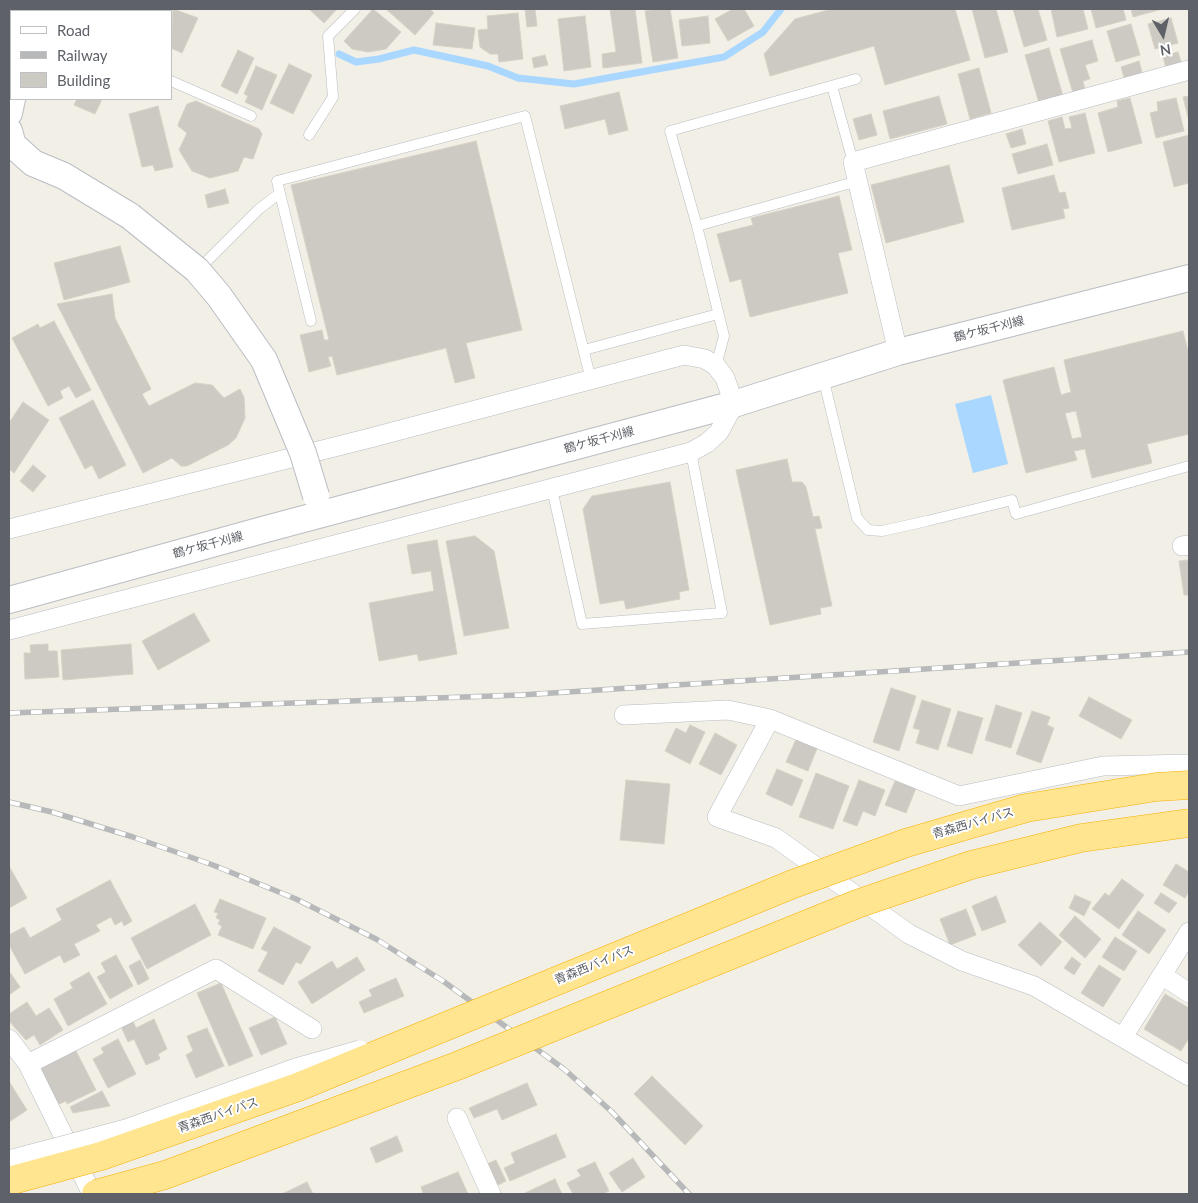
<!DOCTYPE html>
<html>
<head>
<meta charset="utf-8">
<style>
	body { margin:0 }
	#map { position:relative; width:1198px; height:1203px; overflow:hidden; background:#f1efe6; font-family:Lato,sans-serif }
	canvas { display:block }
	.frame { position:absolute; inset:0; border:10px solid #5e6268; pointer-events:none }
	.legend { position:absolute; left:10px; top:10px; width:162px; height:90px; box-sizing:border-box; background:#fff; border:1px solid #bfc0c3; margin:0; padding:6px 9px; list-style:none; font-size:15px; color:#5e6268 }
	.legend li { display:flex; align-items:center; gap:10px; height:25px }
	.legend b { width:25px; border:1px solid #bfc0c3 }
	.north { position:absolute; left:1138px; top:10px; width:50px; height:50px; -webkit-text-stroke:4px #fff; paint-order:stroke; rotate:171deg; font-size:14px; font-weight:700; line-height:20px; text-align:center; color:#5e6268 }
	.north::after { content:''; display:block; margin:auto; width:18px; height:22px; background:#5e6268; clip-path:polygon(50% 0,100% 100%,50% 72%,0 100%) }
</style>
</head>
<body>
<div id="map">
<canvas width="1198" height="1203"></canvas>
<div class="frame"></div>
<ul class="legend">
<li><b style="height:6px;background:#fff"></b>Road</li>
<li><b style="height:6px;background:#b7b8b9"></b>Railway</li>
<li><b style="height:14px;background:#cccac3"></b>Building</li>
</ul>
<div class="north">N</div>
</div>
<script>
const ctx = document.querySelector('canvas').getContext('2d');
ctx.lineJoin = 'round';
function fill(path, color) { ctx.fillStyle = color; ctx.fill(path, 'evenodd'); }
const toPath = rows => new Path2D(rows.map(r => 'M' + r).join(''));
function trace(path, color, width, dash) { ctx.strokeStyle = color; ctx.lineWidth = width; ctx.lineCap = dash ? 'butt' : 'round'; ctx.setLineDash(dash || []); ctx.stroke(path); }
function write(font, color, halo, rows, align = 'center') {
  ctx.font = font + ' Lato,"Noto Sans JP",sans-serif'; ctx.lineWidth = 4; ctx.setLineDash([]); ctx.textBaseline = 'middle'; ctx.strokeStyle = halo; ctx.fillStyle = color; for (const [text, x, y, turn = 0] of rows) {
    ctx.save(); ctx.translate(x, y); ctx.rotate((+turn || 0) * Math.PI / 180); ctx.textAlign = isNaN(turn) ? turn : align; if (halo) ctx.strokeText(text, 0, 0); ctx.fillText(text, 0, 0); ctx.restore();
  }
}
const water = toPath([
	[991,395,1008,464,973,473,955,404]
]);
const stream = toPath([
	[339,54,356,62,379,59,414,50,488,66,518,78,574,84,724,57,763,32,781,9]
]);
const building = toPath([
	[173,9,198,18,182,53,171,48,173,9],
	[309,9,337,9,324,23,309,9],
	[373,9,401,32,386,49,368,52,352,49,344,41,373,9],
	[386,9,429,9,434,13,415,35,386,9],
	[525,9,535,9,537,26,527,27,525,9],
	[610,9,635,9,642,63,603,68,602,54,616,52,610,9],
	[657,9,670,9,678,58,653,62,645,11,657,9],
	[733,9,744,9,754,26,728,41,715,19,733,9],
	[832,9,955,9,970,60,885,85,874,46,770,76,764,54,795,19,832,9],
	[972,9,996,9,1008,52,985,58,972,9],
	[1013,9,1038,9,1047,40,1024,47,1013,9],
	[1051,9,1083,9,1088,29,1057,37,1051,9],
	[1091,9,1123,9,1126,20,1096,28,1091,9],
	[1131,9,1162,9,1133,17,1131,9],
	[518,13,523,59,499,62,498,54,490,54,480,47,478,30,488,29,487,16,518,13],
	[585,16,591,67,564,71,558,19,585,16],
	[708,16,710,43,682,46,679,20,708,16],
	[1171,18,1178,43,1155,49,1148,24,1171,18],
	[436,23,475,28,472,49,433,45,436,23],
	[1131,24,1140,55,1116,62,1107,31,1131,24],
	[1092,40,1098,61,1085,65,1090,79,1083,81,1085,89,1073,93,1060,49,1092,40],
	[1049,48,1063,96,1039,103,1025,55,1049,48],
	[238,50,254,58,237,94,221,86,238,50],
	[1178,52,1182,65,1166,69,1163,56,1178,52],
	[545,55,548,65,534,68,532,58,545,55],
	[1139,61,1143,76,1125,81,1121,67,1139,61],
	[289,64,312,75,293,114,270,103,289,64],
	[256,66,277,75,262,110,245,102,248,96,244,94,256,66],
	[979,68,991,113,970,119,958,74,979,68],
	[619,92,628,130,609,135,605,119,565,129,560,106,619,92],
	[939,96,947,124,890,139,883,111,939,96],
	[1189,96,1189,121,1183,97,1189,96],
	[1130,98,1142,143,1108,152,1098,113,1118,107,1117,101,1130,98],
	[1176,98,1184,131,1156,138,1150,113,1158,111,1157,102,1176,98],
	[77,99,102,99,95,114,74,105,77,99],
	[196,101,259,129,262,134,253,159,244,157,238,171,210,178,192,171,179,150,187,133,178,126,179,122,187,104,196,101],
	[158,106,173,167,155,171,153,165,142,167,129,114,158,106],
	[1085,113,1095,153,1059,162,1048,121,1062,117,1065,129,1072,128,1069,117,1085,113],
	[871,114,877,135,859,140,853,119,871,114],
	[1022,129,1026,144,1011,148,1006,134,1022,129],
	[1189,135,1189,183,1174,187,1163,142,1189,135],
	[476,141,522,330,466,343,475,378,455,383,446,348,337,375,332,356,328,357,331,366,309,372,300,335,322,330,324,340,329,340,291,185,476,141],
	[1047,144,1053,165,1018,174,1012,154,1047,144],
	[949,165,964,222,886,243,871,185,949,165],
	[1054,175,1059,193,1065,192,1069,208,1063,209,1065,218,1012,230,1002,188,1054,175],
	[225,189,229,203,208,208,205,195,225,189],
	[839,196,852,250,838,253,848,293,750,317,741,279,730,282,717,234,753,225,751,218,839,196],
	[120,246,130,282,64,300,54,263,120,246],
	[112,294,115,318,151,389,142,394,149,406,195,383,212,385,224,398,240,389,244,397,245,418,236,438,228,445,187,466,181,466,172,458,143,473,57,304,112,294],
	[54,321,91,390,76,398,69,386,60,391,63,398,48,406,12,338,38,324,40,328,54,321],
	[1183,331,1189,355,1189,434,1147,444,1152,463,1092,478,1085,449,1074,451,1077,460,1026,473,1003,380,1054,367,1061,395,1071,392,1064,360,1183,331],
	[1076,411,1082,437,1072,439,1065,413,1076,411],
	[93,400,126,465,99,479,92,465,85,469,59,418,93,400],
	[23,402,49,420,14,473,9,469,9,423,23,402],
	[787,459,792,482,802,482,806,487,813,517,819,516,822,528,815,529,832,606,820,608,821,614,770,625,736,470,787,459],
	[33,465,46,476,33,492,20,481,33,465],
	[670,482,689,590,679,592,680,599,626,609,624,600,600,604,583,509,592,496,670,482],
	[475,536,494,551,509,628,464,636,446,541,475,536],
	[437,540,457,654,419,661,417,654,379,661,369,603,434,591,431,571,412,574,407,545,437,540],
	[1189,560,1189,595,1184,595,1179,561,1189,560],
	[194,613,210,641,158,670,142,641,194,613],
	[48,644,48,651,57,651,59,677,25,679,24,653,31,653,30,645,48,644],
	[131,644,133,674,63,680,61,650,131,644],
	[891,688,916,696,899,751,873,742,891,688],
	[1089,697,1132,720,1121,739,1079,716,1089,697],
	[922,700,951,709,938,750,916,743,920,730,913,728,922,700],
	[996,705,1022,713,1011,748,985,740,996,705],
	[958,711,983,718,972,754,947,746,958,711],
	[1032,711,1050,717,1047,725,1054,728,1041,763,1016,754,1032,711],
	[690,725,705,732,690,764,665,751,676,728,686,733,690,725],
	[715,733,737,745,721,775,699,764,715,733],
	[797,737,818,746,808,771,786,762,797,737],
	[777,769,803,780,792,806,766,794,777,769],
	[816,773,849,786,833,829,799,817,816,773],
	[626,780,670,784,664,844,620,840,626,780],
	[859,780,885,790,875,816,863,811,857,826,843,821,859,780],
	[895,781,916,788,906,813,885,805,895,781],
	[1176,864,1189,872,1189,891,1185,898,1163,885,1176,864],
	[9,866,27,898,9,908,9,866],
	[1122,879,1144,895,1119,929,1092,909,1105,893,1109,896,1122,879],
	[110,880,132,921,124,926,122,921,115,925,111,917,96,925,100,931,74,944,80,955,64,963,60,955,25,974,9,945,9,935,24,927,30,938,62,920,56,909,110,880],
	[1161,893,1177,903,1169,913,1154,903,1161,893],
	[1075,895,1091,902,1084,916,1069,908,1075,895],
	[996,896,1006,922,982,931,972,906,996,896],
	[220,899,266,918,253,949,218,935,222,926,218,924,220,920,216,918,218,913,214,912,220,899],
	[195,904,211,935,147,969,131,938,195,904],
	[966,909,976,935,950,945,940,919,966,909],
	[1138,911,1166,930,1149,954,1122,935,1138,911],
	[1075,916,1101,939,1085,958,1059,935,1075,916],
	[1040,922,1062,942,1041,966,1018,945,1040,922],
	[274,927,311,947,301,964,296,962,283,985,258,971,268,952,261,949,274,927],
	[1115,937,1137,951,1124,971,1102,957,1115,937],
	[116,955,133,986,110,999,97,977,106,972,101,963,116,955],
	[357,957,365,970,312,1004,298,982,332,961,337,969,357,957],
	[1072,957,1081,964,1074,975,1064,968,1072,957],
	[140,960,149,979,138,985,129,966,140,960],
	[1099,965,1121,979,1103,1007,1081,993,1099,965],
	[9,971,20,987,9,995,9,971],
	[89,972,107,1004,68,1026,54,999,73,988,70,983,89,972],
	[396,978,404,996,364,1013,359,1002,372,996,369,990,396,978],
	[221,983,253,1056,229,1066,197,993,221,983],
	[1165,994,1189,1008,1189,1038,1181,1051,1144,1029,1165,994],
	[27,1002,36,1016,49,1008,63,1030,40,1045,34,1035,26,1040,9,1021,9,1014,27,1002],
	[275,1017,287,1044,261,1055,249,1028,275,1017],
	[132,1019,136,1028,154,1019,167,1049,158,1054,160,1059,146,1065,134,1039,128,1042,120,1024,132,1019],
	[207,1028,224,1066,196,1078,186,1055,193,1051,187,1036,207,1028],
	[118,1039,136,1074,108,1088,93,1059,104,1053,101,1048,118,1039],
	[75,1049,96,1090,67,1104,66,1101,57,1105,38,1069,75,1049],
	[652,1076,703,1126,685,1145,634,1094,652,1076],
	[10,1083,27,1110,9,1122,9,1084,10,1083],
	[527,1083,537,1105,502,1120,497,1109,474,1118,469,1108,527,1083],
	[102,1091,110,1106,73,1113,70,1107,102,1091],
	[556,1134,566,1157,510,1181,504,1168,515,1163,511,1153,556,1134],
	[397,1136,403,1151,376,1163,370,1148,397,1136],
	[633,1158,645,1177,622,1192,609,1173,633,1158],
	[496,1160,506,1181,496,1186,487,1164,496,1160],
	[595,1162,609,1191,602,1194,573,1194,567,1183,581,1176,577,1170,595,1162],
	[458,1172,468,1194,421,1194,423,1193,421,1187,458,1172],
	[555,1179,562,1194,526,1194,525,1193,555,1179],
	[307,1182,313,1194,282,1194,307,1182]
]);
const lane = toPath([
	[856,79,670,131,697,226,858,181],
	[171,81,251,116],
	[832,86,853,162],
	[309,135,333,97,328,36,355,9],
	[697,226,724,336,716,366],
	[198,270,259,209,280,193],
	[311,321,277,181,525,116,591,380],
	[584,350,718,314],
	[823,377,857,518,868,530,882,531,927,521,1012,500,1016,514,1189,466],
	[552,489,582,624,722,613,691,452]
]);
const street = toPath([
	[9,15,11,18],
	[898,352,853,162,1189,70],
	[9,529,370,438,684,355,705,359,716,366,725,378,734,404,719,432,707,443,691,452,9,630],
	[1182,546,1189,545],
	[624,715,728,710,770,719,959,796,1103,766,1189,764],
	[770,719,717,817,776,838,909,934,962,961,1034,986,1189,1076],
	[1162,975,1189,993],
	[1123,1037,1189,932],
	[9,1039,28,1064,92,1194],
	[28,1064,216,969,312,1029],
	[457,1118,491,1194]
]);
const secondary = toPath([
	[114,11,119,9],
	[9,113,12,99],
	[9,131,13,145,33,163,64,176,130,216],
	[9,600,266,529,734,404,898,352,1189,278]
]);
const rail = toPath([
	[9,713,521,695,1189,652],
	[9,802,52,812,133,837,213,865,296,899,376,939,443,981,564,1069,611,1111,689,1194]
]);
const streetBridge = toPath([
	[9,1160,126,1129,296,1068,360,1050]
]);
const secondaryBridge = toPath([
	[130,216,197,270,219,296,264,360,303,453,316,496]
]);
const highwayBridge = toPath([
	[9,1181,101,1156,298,1087,793,884,906,843,1026,808,1156,787,1189,785],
	[96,1194,165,1175,457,1066,857,904,971,865,1081,838,1189,823]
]);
const streetNames = [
	["鶴ケ坂千刈線",989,329,-14],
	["鶴ケ坂千刈線",599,440,-15],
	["鶴ケ坂千刈線",208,545,-15],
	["青森西バイパス",973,823,-16],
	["青森西バイパス",594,965,-22],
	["青森西バイパス",218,1115,-19]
];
fill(water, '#a9d7ff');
trace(stream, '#a9d7ff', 7);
fill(building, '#cccac3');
trace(building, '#d7d1c4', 1);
trace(lane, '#b9bcc1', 11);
trace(street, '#b9bcc1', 20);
trace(secondary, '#babdc3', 28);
trace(lane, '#fff', 10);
trace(street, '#fff', 19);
trace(secondary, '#fff', 26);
trace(rail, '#b7b8b9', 5.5);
trace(rail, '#fff', 4, [11]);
trace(streetBridge, '#b9bcc1', 20, []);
trace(secondaryBridge, '#babdc3', 28, []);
trace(highwayBridge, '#f8b000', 29, []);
trace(streetBridge, '#fff', 19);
trace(secondaryBridge, '#fff', 26);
trace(highwayBridge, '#ffe590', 28);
write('12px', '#5e6268', '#fff', streetNames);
</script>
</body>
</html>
